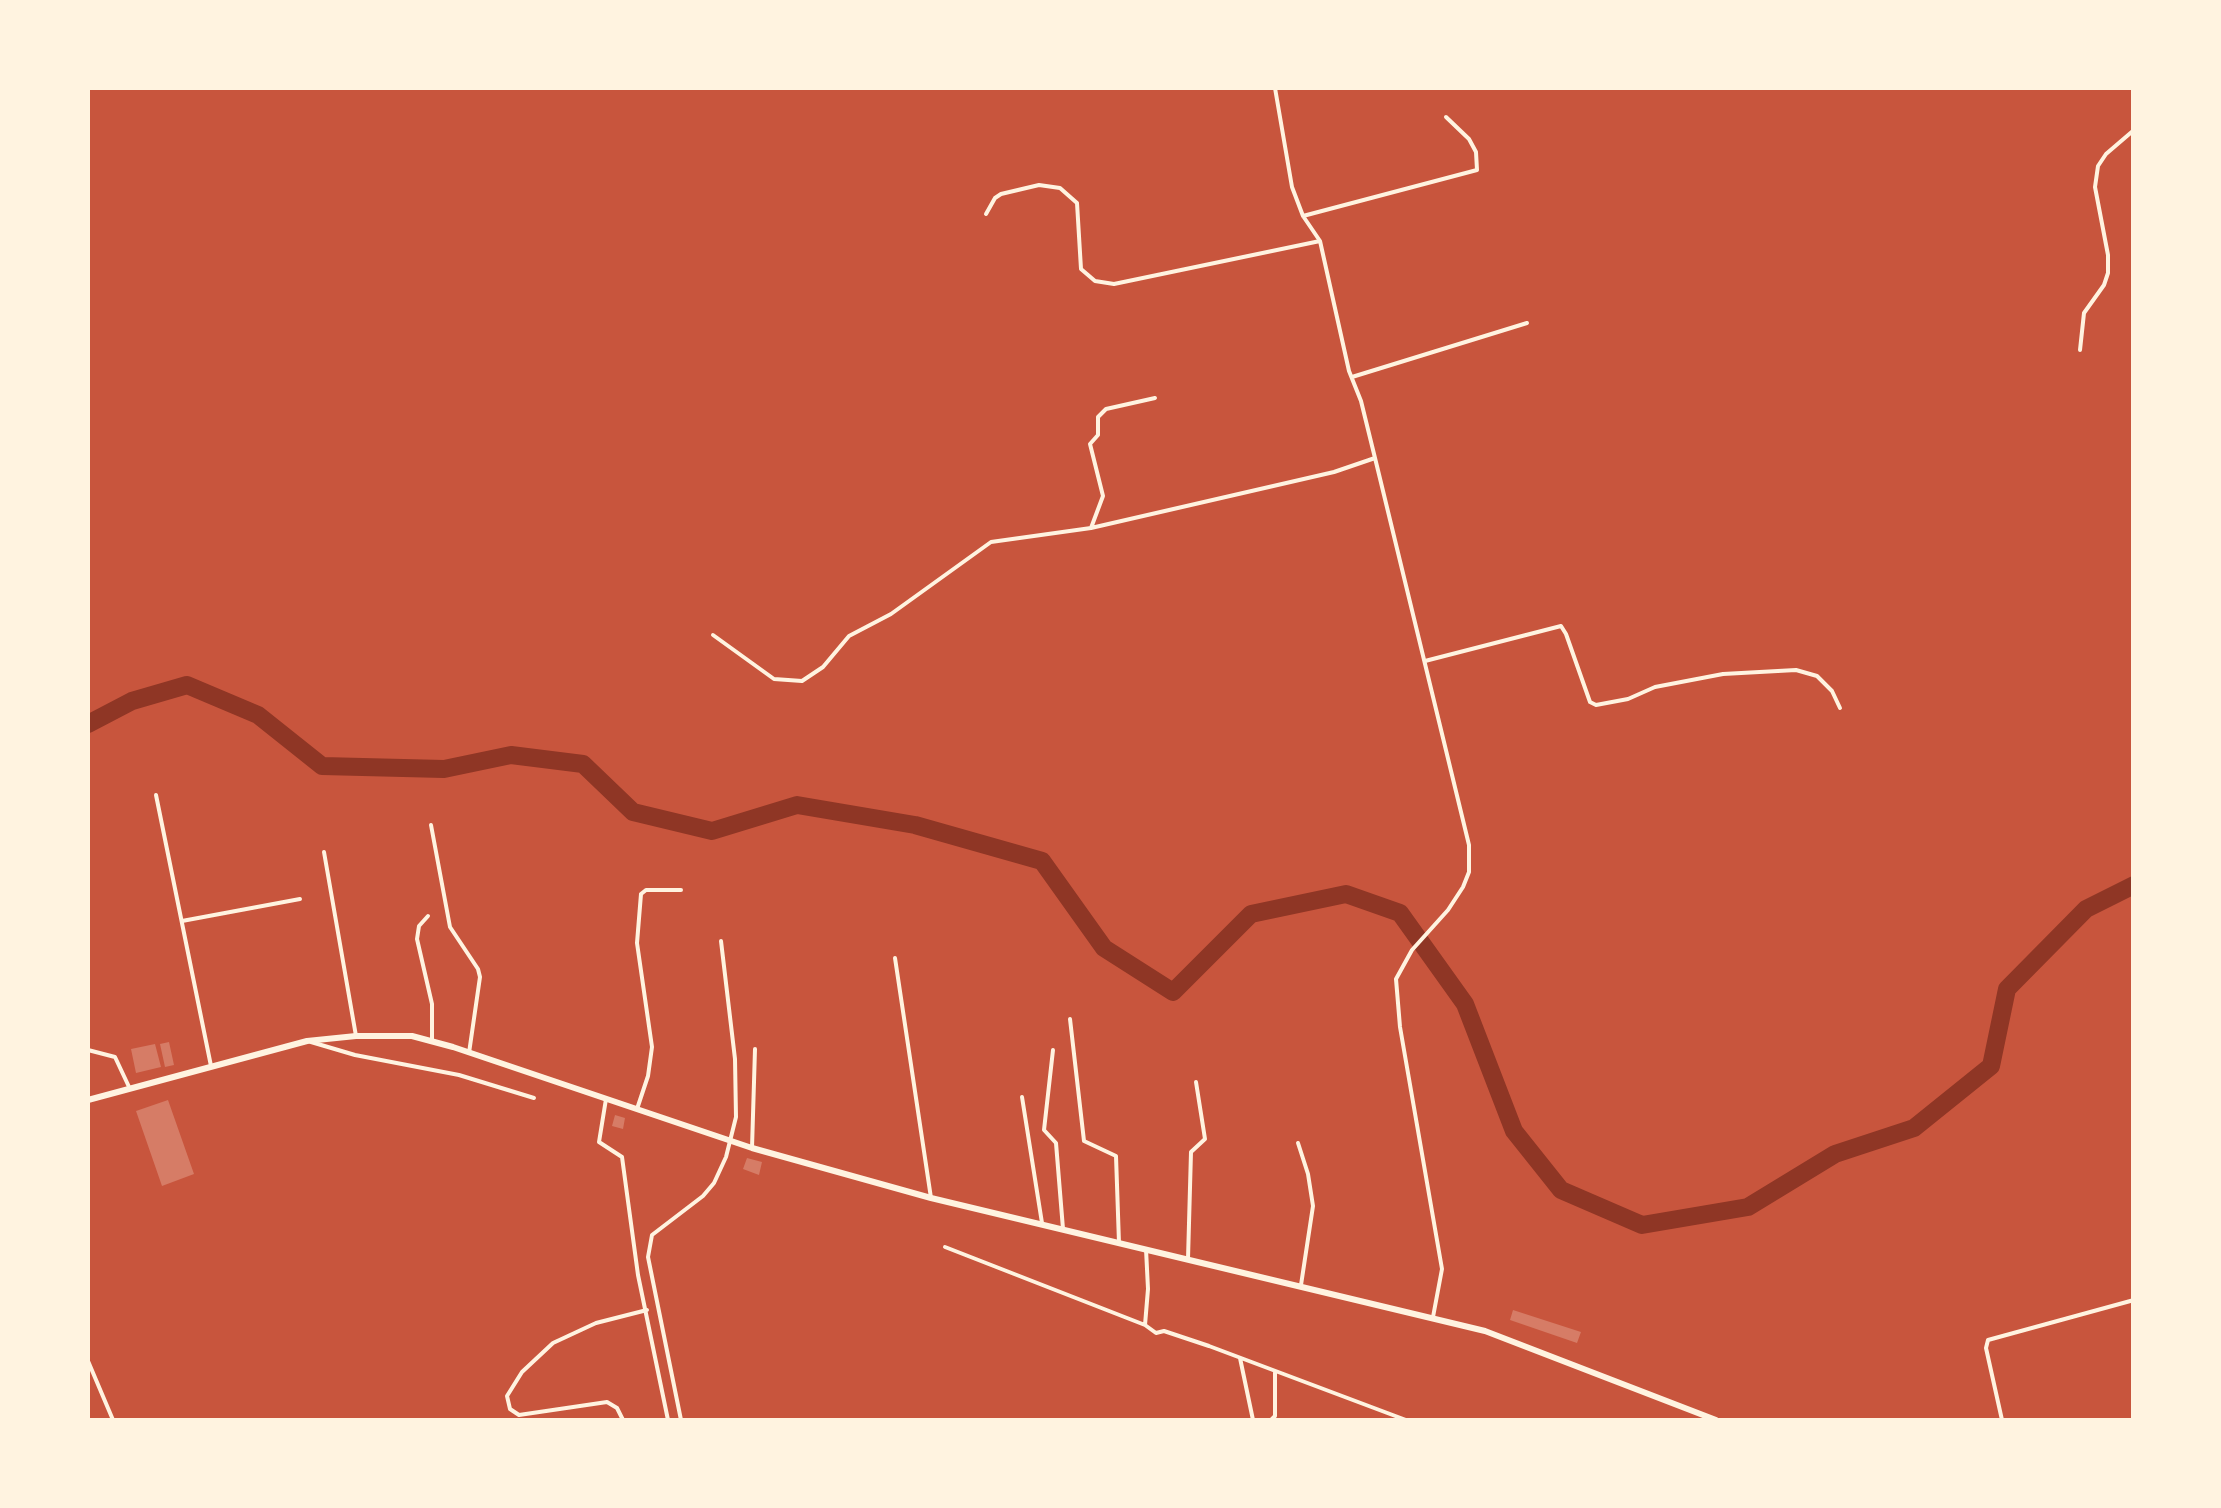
<!DOCTYPE html>
<html>
<head>
<meta charset="utf-8">
<style>
	body { margin:0 }
	#map { position:relative; width:2221px; height:1508px; overflow:hidden; background:#c8553d; font-family:Literata,serif }
	canvas { display:block }
	.frame { position:absolute; inset:0; border:90px solid #fff3e0; pointer-events:none }
</style>
</head>
<body>
<div id="map">
<canvas width="2221" height="1508"></canvas>
<div class="frame"></div>
</div>
<script>
const ctx = document.querySelector('canvas').getContext('2d');
ctx.lineJoin = 'round';
const toPath = rows => new Path2D(rows.map(r => 'M' + r).join(''));
function trace(path, color, width, dash) { ctx.strokeStyle = color; ctx.lineWidth = width; ctx.lineCap = dash ? 'butt' : 'round'; ctx.setLineDash(dash || []); ctx.stroke(path); }
function fill(path, color) { ctx.fillStyle = color; ctx.fill(path, 'evenodd'); }
const river = toPath([
	[88,724,132,701,187,685,258,715,322,766,444,769,511,755,583,764,633,812,712,831,797,805,915,825,1042,861,1104,948,1173,992,1251,914,1346,894,1400,913,1465,1004,1514,1131,1561,1190,1642,1225,1748,1207,1835,1154,1914,1128,1991,1066,2007,989,2086,909,2134,885]
]);
const building = toPath([
	[169,1042,174,1065,165,1067,160,1044],
	[155,1044,161,1067,136,1073,131,1049],
	[168,1100,194,1174,162,1186,136,1111],
	[615,1115,625,1118,623,1129,612,1126],
	[747,1158,762,1162,759,1175,743,1169],
	[1513,1310,1581,1332,1577,1343,1510,1320]
]);
const minor = toPath([
	[1275,88,1292,187,1303,216,1320,241,1349,371,1361,401,1375,458,1469,845,1469,872,1463,887,1448,910,1412,950,1396,979,1400,1027,1442,1269,1433,1317],
	[986,214,995,198,1001,194,1039,185,1060,188,1077,203,1081,269,1095,281,1114,284,1320,241],
	[1303,216,1477,170,1476,152,1469,139,1446,117],
	[2080,350,2084,313,2104,285,2108,273,2108,255,2095,187,2098,166,2106,154,2134,130],
	[1352,377,1527,323],
	[1091,528,1103,496,1090,444,1098,435,1098,417,1106,409,1155,398],
	[713,635,774,679,802,681,823,667,849,636,891,614,991,542,1091,528,1334,472,1375,458],
	[1425,661,1561,626,1566,634,1590,702,1596,705,1628,699,1655,687,1723,674,1796,670,1817,676,1832,691,1840,708],
	[156,795,211,1066],
	[431,825,450,927,478,969,480,977,469,1053],
	[324,852,356,1036],
	[428,916,419,926,417,939,432,1004,432,1040],
	[182,921,300,899],
	[895,958,931,1198],
	[1070,1019,1084,1141,1116,1156,1119,1243],
	[311,1042,355,1055,459,1075,534,1098],
	[88,1050,115,1057,130,1089],
	[1053,1050,1044,1130,1056,1143,1063,1229],
	[1022,1097,1042,1223],
	[606,1099,599,1142,622,1157,638,1275,668,1420],
	[637,1109,648,1076,652,1047,637,943,641,894,646,890,681,890],
	[1298,1143,1308,1174,1313,1206,1301,1285],
	[752,1148,755,1049],
	[945,1247,1145,1325],
	[1146,1249,1148,1289,1145,1325,1156,1333,1164,1331,1209,1346,1406,1420],
	[1188,1259,1191,1152,1205,1139,1196,1082],
	[1240,1358,1253,1420],
	[88,1361,113,1420],
	[623,1420,617,1408,607,1402,519,1415,510,1409,507,1396,522,1372,553,1343,596,1323,647,1310],
	[681,1420,648,1257,652,1235,703,1196,714,1183,726,1157,736,1117,735,1059,721,941],
	[1271,1420,1275,1416,1275,1372],
	[2002,1420,1986,1348,1988,1340,2134,1300]
]);
const trunk = toPath([
	[88,1100,307,1041,356,1036,412,1036,453,1047,752,1148,931,1198,1485,1331,1716,1420]
]);
trace(river, '#8f3625', 18);
fill(building, '#d67c66');
trace(minor, '#fff3e0', 4);
trace(trunk, '#fff3e0', 6);
</script>
</body>
</html>
